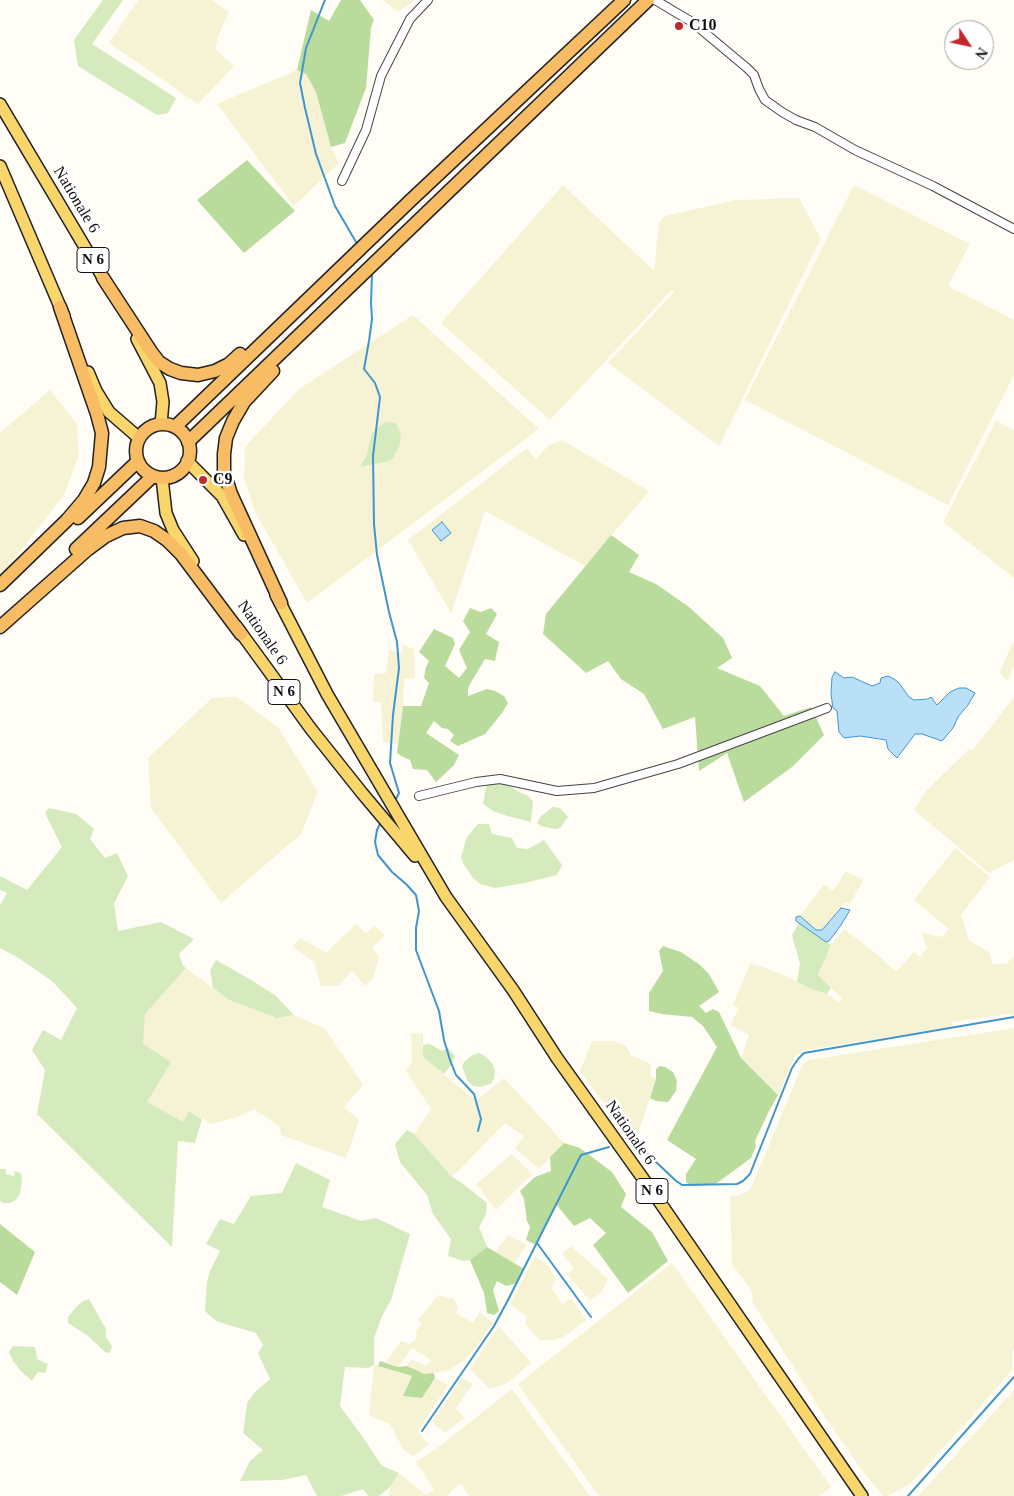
<!DOCTYPE html>
<html>
<head>
<meta charset="utf-8">
<style>
	body { margin:0 }
	#map { position:relative; width:1014px; height:1496px; overflow:hidden; background:#fffdf5; font-family:Georgia,serif }
	canvas { display:block }
	.north { position:absolute; left:944px; top:20px; width:50px; height:50px; box-sizing:border-box; background:#fff; border:1px solid #a0a0a0; border-radius:50%; rotate:124deg; font-size:14px; font-weight:700; line-height:20px; text-align:center; color:#111 }
	.north::after { content:''; display:block; margin:auto; width:18px; height:22px; background:#c4262e; clip-path:polygon(50% 0,100% 100%,50% 72%,0 100%) }
</style>
</head>
<body>
<div id="map">
<canvas width="1014" height="1496"></canvas>
<div class="north">N</div>
</div>
<script>
const ctx = document.querySelector('canvas').getContext('2d');
ctx.lineJoin = 'round';
function fill(path, color) { ctx.fillStyle = color; ctx.fill(path, 'evenodd'); }
const toPath = rows => new Path2D(rows.map(r => 'M' + r).join(''));
function trace(path, color, width, dash) { ctx.strokeStyle = color; ctx.lineWidth = width; ctx.lineCap = dash ? 'butt' : 'round'; ctx.setLineDash(dash || []); ctx.stroke(path); }
function write(font, color, halo, rows, align = 'center') {
  ctx.font = font + ' Georgia,serif'; ctx.lineWidth = 5; ctx.setLineDash([]); ctx.textBaseline = 'middle'; ctx.strokeStyle = halo; ctx.fillStyle = color; for (const [text, x, y, turn = 0] of rows) {
    ctx.save(); ctx.translate(x, y); ctx.rotate((+turn || 0) * Math.PI / 180); ctx.textAlign = isNaN(turn) ? turn : align; if (halo) ctx.strokeText(text, 0, 0); ctx.fillText(text, 0, 0); ctx.restore();
  }
}
const farmland = toPath([
	[138,0,212,0,229,12,219,34,215,49,234,66,198,104,109,43],
	[383,0,415,0,398,12],
	[297,70,306,74,316,92,331,147,339,163,294,206,217,104],
	[563,185,654,271,659,223,665,216,736,200,799,198,821,239,719,446,608,363,674,292,672,290,550,420,441,323],
	[854,185,970,244,948,286,1014,320,1014,375,948,505,745,400],
	[413,315,539,429,307,603,255,512,244,478,245,447,299,389],
	[50,390,77,424,79,455,64,495,3,573,0,570,0,433],
	[996,421,1014,430,1014,578,943,522],
	[562,440,649,491,585,566,485,511,451,613,408,540,527,448,536,459,549,445],
	[1014,640,1014,666,1008,680,1004,679,1000,671],
	[402,645,414,649,415,678,404,679,403,706,398,744,383,742,381,702,373,702,374,674,386,673,389,650,402,653],
	[236,697,278,727,318,792,301,834,221,903,151,808,148,758,212,698],
	[1014,697,1014,860,989,873,914,810,927,790,968,750,973,750],
	[955,848,990,877,961,915,969,940,989,952,993,965,1007,963,1014,956,1014,1017,1008,1014,952,1022,952,1027,805,1050,795,1056,778,1095,741,1058,749,1035,730,1025,739,1008,733,1005,750,964,763,967,788,977,811,989,827,994,839,1002,842,998,818,976,831,945,844,929,878,955,896,972,914,952,920,957,927,948,922,933,942,937,949,929,914,900],
	[846,871,863,880,850,904,845,902,822,930,816,930,800,916,824,884,833,891],
	[356,924,366,933,375,926,385,935,372,948,379,957,373,979,365,986,352,971,339,985,321,986,314,962,293,947,300,938,326,953],
	[186,968,229,1000,277,1018,294,1015,325,1029,363,1085,344,1107,359,1120,346,1158,281,1135,280,1127,254,1109,238,1117,211,1124,189,1111,183,1123,146,1102,143,1045,145,1014],
	[1014,1028,1014,1349,1013,1349,1012,1370,966,1423,910,1484,888,1496,883,1496,861,1469,823,1414,753,1303,752,1291,732,1264,730,1197,742,1194,748,1191,752,1186,802,1066,805,1062,809,1060],
	[423,1033,423,1057,476,1101,504,1078,564,1143,539,1169,515,1148,524,1136,505,1123,452,1177,414,1134,431,1109,406,1071,412,1062,411,1034],
	[592,1041,614,1041,626,1046,631,1055,651,1064,650,1075,656,1079,637,1136,627,1135,580,1071],
	[512,1154,532,1174,496,1210,476,1184],
	[508,1235,527,1245,514,1263,495,1252],
	[571,1246,608,1279,601,1293,590,1301,567,1274,574,1268,562,1254],
	[535,1256,550,1268,556,1280,551,1287,562,1304,571,1298,586,1320,565,1336,554,1340,539,1340,525,1323,527,1317,510,1304],
	[672,1263,831,1487,819,1496,599,1496,518,1384],
	[438,1295,454,1299,458,1308,456,1313,473,1323,480,1312,493,1323,474,1350,463,1361,449,1370,424,1375,407,1366,411,1359,426,1366,431,1360,412,1348,398,1367,386,1362,401,1341,410,1344,417,1338,416,1331,422,1324,418,1320],
	[499,1326,531,1363,507,1383,490,1389,470,1369],
	[374,1365,412,1376,403,1395,422,1398,435,1378,448,1385,418,1431,429,1445,413,1456,403,1449,390,1424,369,1415],
	[462,1378,473,1384,456,1408,464,1418,445,1433,432,1422],
	[512,1389,590,1496,469,1496,461,1484,451,1491,448,1496,388,1496,390,1487,399,1473,426,1495,434,1489,416,1462,436,1449],
	[1014,1390,1014,1496,918,1496,921,1493]
]);
const green = toPath([
	[103,0,123,0,92,44,176,98,168,113,157,115,78,66,74,40],
	[387,422,396,423,401,434,400,444,394,457,389,461,360,467,366,457,372,434,382,424],
	[500,779,517,791,528,796,533,801,531,822,507,816,493,811,483,804,486,787,490,783],
	[553,807,560,808,568,817,560,828,555,829,541,826,537,823,541,816],
	[49,808,76,814,94,829,90,839,105,858,117,853,128,876,114,903,118,931,161,922,194,939,179,954,183,966,186,968,145,1014,143,1044,171,1062,147,1102,183,1122,189,1111,202,1119,195,1143,178,1141,172,1247,37,1114,45,1070,32,1050,43,1030,61,1040,77,1008,52,981,17,957,0,948,0,905,7,893,0,890,0,876,27,890,62,847,45,813],
	[478,824,489,824,492,834,512,838,517,848,528,849,544,840,562,865,557,875,525,883,495,888,480,884,473,878,463,863,461,857,467,837],
	[799,923,831,945,818,975,831,988,827,994,811,989,797,982,800,964,792,935],
	[216,960,253,981,276,996,294,1015,277,1018,229,1000,213,988,210,970],
	[430,1044,442,1051,448,1048,455,1056,451,1065,444,1074,423,1057,423,1045],
	[479,1053,485,1056,492,1063,495,1070,494,1079,490,1084,480,1087,473,1086,467,1080,462,1066,464,1062,471,1056],
	[407,1130,414,1134,452,1177,462,1183,487,1203,486,1214,479,1227,487,1247,470,1260,463,1261,448,1256,451,1239,433,1214,427,1195,400,1162,395,1144],
	[296,1163,330,1180,322,1207,361,1221,376,1218,410,1234,391,1300,382,1316,374,1338,374,1365,368,1368,345,1367,340,1406,362,1436,382,1466,399,1473,390,1487,379,1496,368,1496,363,1489,341,1496,317,1496,306,1475,282,1480,240,1481,250,1461,263,1450,243,1433,247,1403,255,1392,270,1379,258,1353,263,1345,256,1333,216,1321,205,1311,207,1282,210,1271,220,1251,206,1244,220,1219,234,1224,251,1196,282,1193],
	[0,1169,6,1169,6,1174,14,1176,15,1171,21,1173,22,1180,20,1194,16,1200,10,1203,3,1203,0,1201],
	[89,1299,106,1329,106,1337,112,1346,110,1353,105,1352,88,1336,68,1323,68,1317,76,1307,83,1301],
	[13,1346,35,1347,37,1359,48,1364,45,1373,38,1372,32,1381,21,1371,13,1361,9,1352]
]);
const forest = toPath([
	[341,0,360,0,374,20,371,27,366,88,345,143,331,147,316,92,306,74,297,70,311,10,329,21],
	[247,160,295,211,244,253,197,200],
	[611,535,639,555,629,572,656,584,689,607,723,638,732,658,717,668,760,686,784,716,811,707,824,735,792,767,744,802,727,753,699,771,695,717,663,729,644,694,621,679,608,661,586,673,543,634,546,614],
	[470,608,481,612,491,608,497,614,486,634,499,642,495,661,485,659,470,684,468,689,468,696,487,689,495,691,504,696,508,703,502,713,485,734,458,746,450,741,454,735,448,729,442,728,434,721,426,733,459,755,454,765,436,782,427,770,413,769,410,760,401,756,397,753,403,706,421,706,429,683,424,678,426,667,429,661,419,652,434,629,453,638,455,644,445,666,459,678,467,668,459,650,470,632,463,621],
	[663,946,681,952,700,965,709,974,719,992,699,1006,706,1013,713,1009,719,1012,741,1058,778,1095,768,1113,755,1141,756,1146,751,1158,717,1183,711,1185,691,1186,686,1182,686,1174,696,1159,667,1140,717,1047,703,1026,692,1017,662,1014,649,1011,649,993,663,971,659,951],
	[660,1066,665,1067,673,1072,677,1081,676,1091,668,1102,656,1101,650,1098,656,1079,656,1069],
	[564,1143,580,1148,612,1172,626,1194,621,1207,652,1232,668,1261,628,1293,593,1245,606,1233,590,1218,574,1226,556,1204,536,1245,526,1240,530,1227,527,1221,524,1199,520,1191,535,1177,551,1171,550,1157],
	[0,1224,35,1252,17,1295,0,1282],
	[487,1247,524,1269,517,1283,506,1286,497,1281,493,1290,499,1311,494,1315,487,1313,484,1293,470,1260],
	[380,1361,398,1367,407,1366,424,1374,434,1373,435,1378,422,1398,403,1396,412,1376,378,1366]
]);
const water = toPath([
	[442,522,451,533,441,541,432,530,442,522],
	[835,672,844,678,852,677,872,686,880,683,881,678,888,676,894,679,899,683,909,697,914,700,928,699,931,697,937,705,950,692,959,688,966,688,975,693,968,705,958,717,953,728,942,741,922,734,915,734,897,758,888,749,886,740,860,736,844,738,839,732,837,711,833,708,831,694,832,677,835,672],
	[841,908,850,910,841,925,829,941,826,942,796,921,796,917,800,916,816,930,822,930,841,908]
]);
const stream = toPath([
	[325,0,306,48,300,83,305,108,316,154,335,206,356,242],
	[372,275,371,303,372,319,369,341,364,369,375,383,380,397,373,456,374,524,377,555,389,612,397,642,399,668,393,715,390,763,399,793,396,799],
	[380,824,377,830,375,842,378,855,392,872,406,884,416,895,419,911,416,928,416,950,439,1011,444,1040,450,1060,456,1075,474,1094,481,1119,478,1131],
	[626,1138,634,1141,675,1180,682,1185,737,1184,743,1181,750,1174,792,1068,798,1059,804,1053,1014,1017],
	[537,1243,591,1317],
	[422,1431,494,1326,507,1302,581,1155,609,1147],
	[908,1496,1014,1377]
]);
const minor = toPath([
	[655,0,692,22,747,68,754,75,759,89,765,100,782,112,796,120,815,127,855,150,933,186,1014,229],
	[342,181,366,130,381,76,410,19,428,0],
	[419,796,476,782,500,779,557,791,594,788,678,764,827,708]
]);
const primary = toPath([
	[0,104,108,286],
	[0,166,64,316],
	[137,339,160,383,163,402,161,424],
	[88,372,96,391,109,412,139,438],
	[187,461,222,496,244,535],
	[162,478,166,513,173,530,193,561],
	[276,595,327,694,446,897,513,990,557,1058,659,1201,862,1496],
	[236,626,311,729,362,793,415,856]
]);
const trunk = toPath([
	[103,278,152,353,159,362,170,369,181,373,198,375,215,371,229,364,240,354],
	[273,371,244,402,233,421,226,438,224,454,224,472,231,494,281,603],
	'136 451a27 27 0 1 1 54 0a27 27 0 1 1-54 0Z',
	[175,427,411,200,624,0],
	[188,442,648,0],
	[78,518,138,461],
	[76,549,153,476],
	[0,585,67,520,84,500,94,483,99,467,102,433,97,414,60,307],
	[0,627,87,550,106,536,123,528,140,526,154,531,167,540,181,554,241,634]
]);
const markers = [
	[679,26,5,"#c4262e"],
	[203,480,5,"#c4262e"]
];
const shields = [
	[93,260,32],
	[284,692,32],
	[652,1191,32]
];
const shieldNames = [
	["N 6",93,260],
	["N 6",284,692],
	["N 6",652,1191]
];
const poiNames = [
	["C10",689,26],
	["C9",213,480]
];
const streetNames = [
	["Nationale 6",76,200,59],
	["Nationale 6",262,633,55],
	["Nationale 6",630,1133,55]
];
fill(farmland, '#f6f3d4');
fill(green, '#d5ebbd');
fill(forest, '#b9dc9c');
fill(water, '#b9e0f7');
trace(water, '#3f96cf', 1);
trace(stream, '#3f96cf', 2);
trace(minor, '#444', 10);
trace(primary, '#222', 14);
trace(trunk, '#222', 15);
trace(minor, '#fff', 8);
trace(primary, '#f9d66b', 11);
trace(trunk, '#f7bc64', 12);
for (const [x, y, r, color] of markers) { const dot = new Path2D(); dot.arc(x, y, r, 0, 2 * Math.PI); ctx.fillStyle = color; ctx.fill(dot); trace(dot, '#fff', 2); }
for (const [x, y, w] of shields) { const box = new Path2D(); box.roundRect(x - w / 2, y - 12.5, w, 25, 4); ctx.fillStyle = '#fff'; ctx.fill(box); trace(box, '#111', 1); }
write('bold 15px', '#111', null, shieldNames);
write('bold 16px', '#111', '#fff', poiNames, 'left');
write('16px', '#111', '#fff', streetNames);
</script>
</body>
</html>
